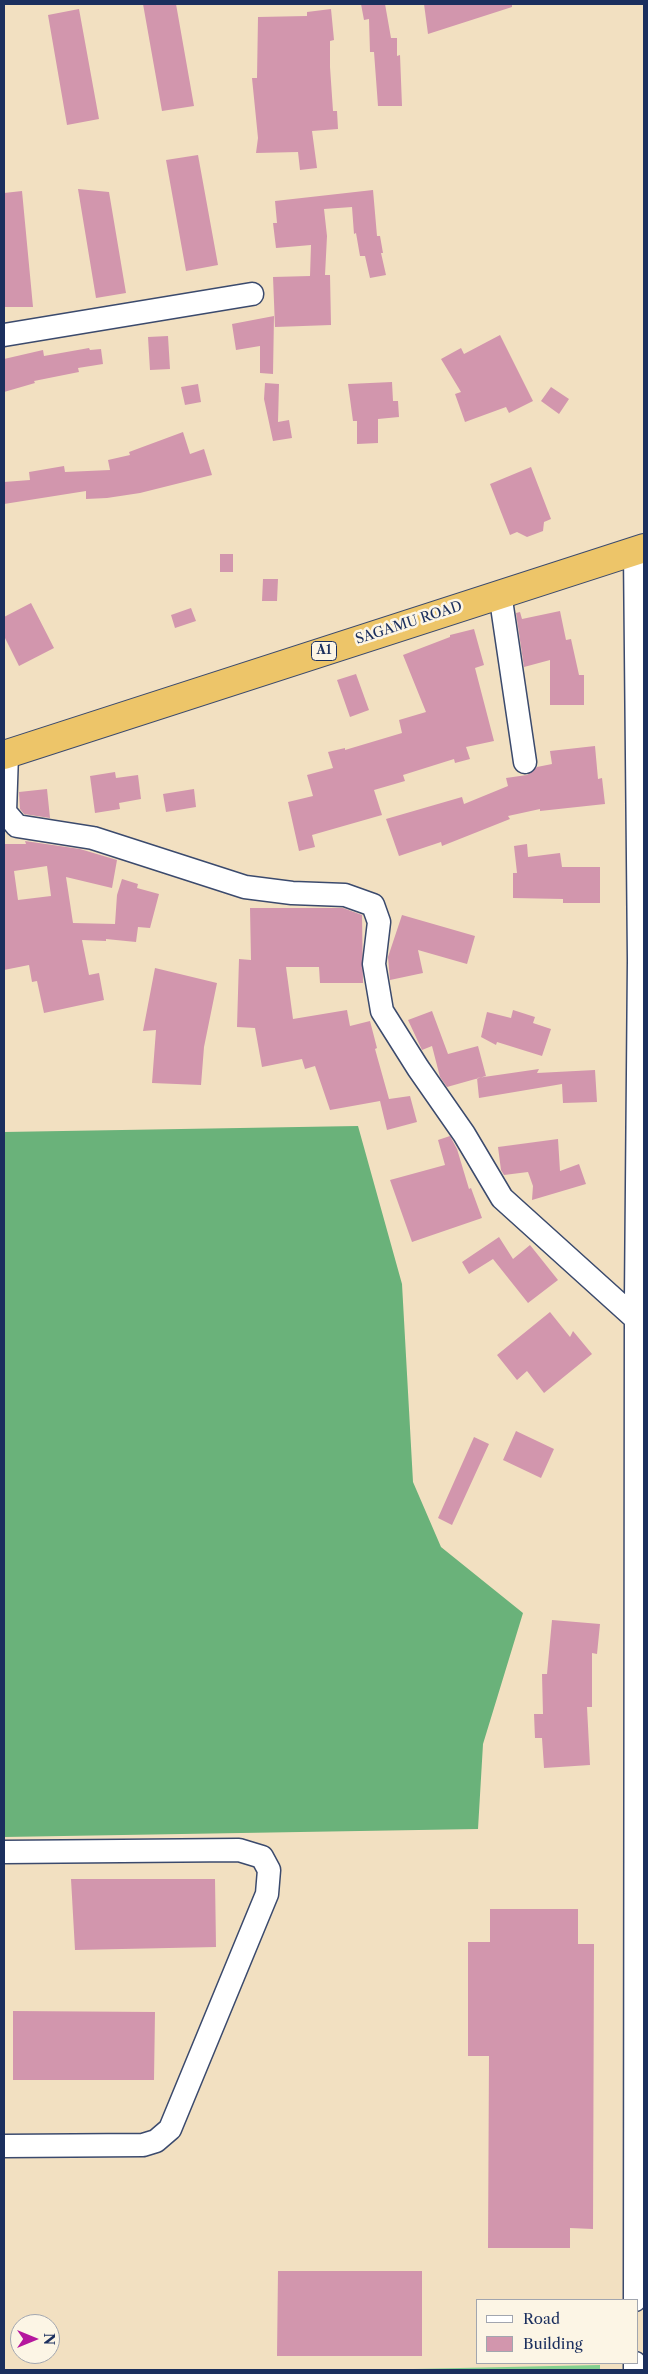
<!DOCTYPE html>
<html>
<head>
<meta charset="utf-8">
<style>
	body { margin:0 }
	#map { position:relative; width:648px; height:2374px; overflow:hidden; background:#f2e0c1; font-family:"Libre Caslon Text",serif }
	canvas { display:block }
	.frame { position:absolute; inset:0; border:5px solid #1b2f5e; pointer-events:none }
	.legend { position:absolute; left:476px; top:2299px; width:162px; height:65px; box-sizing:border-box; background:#fcf5e5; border:1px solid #a2a6af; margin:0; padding:6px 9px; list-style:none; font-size:15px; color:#1b2f5e }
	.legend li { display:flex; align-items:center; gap:10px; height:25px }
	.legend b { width:25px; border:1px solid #a2a6af }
	.north { position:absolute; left:10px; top:2314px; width:50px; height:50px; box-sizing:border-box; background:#fcf5e5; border:1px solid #a2a6af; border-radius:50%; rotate:90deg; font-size:14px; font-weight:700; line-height:20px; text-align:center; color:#1b2f5e }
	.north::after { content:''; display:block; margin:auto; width:18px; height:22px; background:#b5179e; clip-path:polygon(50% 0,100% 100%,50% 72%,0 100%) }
</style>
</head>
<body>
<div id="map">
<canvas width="648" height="2374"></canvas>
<div class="frame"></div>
<ul class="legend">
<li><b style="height:6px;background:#fff"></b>Road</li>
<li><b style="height:14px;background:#d296ad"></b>Building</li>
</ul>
<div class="north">N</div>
</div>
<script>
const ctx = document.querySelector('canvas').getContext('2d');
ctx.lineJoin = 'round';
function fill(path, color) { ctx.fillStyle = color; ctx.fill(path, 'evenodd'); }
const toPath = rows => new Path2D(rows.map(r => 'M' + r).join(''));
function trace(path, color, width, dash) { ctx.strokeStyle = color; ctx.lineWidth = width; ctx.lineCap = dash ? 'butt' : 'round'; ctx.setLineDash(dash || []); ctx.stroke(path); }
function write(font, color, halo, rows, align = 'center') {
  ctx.font = font + ' "Libre Caslon Text",serif'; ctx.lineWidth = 5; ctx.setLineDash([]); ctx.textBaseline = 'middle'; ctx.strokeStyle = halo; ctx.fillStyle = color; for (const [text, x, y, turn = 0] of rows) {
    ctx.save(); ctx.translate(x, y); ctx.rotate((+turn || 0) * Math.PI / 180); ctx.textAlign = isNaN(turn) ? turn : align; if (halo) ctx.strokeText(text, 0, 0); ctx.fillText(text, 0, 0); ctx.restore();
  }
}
const green = toPath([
	[600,2365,600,2370,367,2370]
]);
const forest = toPath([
	[358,1126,402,1284,413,1482,441,1547,523,1613,483,1744,478,1829,4,1837,4,1132]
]);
const building = toPath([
	[143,4,176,4,194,106,162,111],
	[361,4,385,4,391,38,397,38,397,56,400,55,402,106,378,106,374,52,370,52,369,19,364,20],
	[424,4,512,4,512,7,428,34],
	[79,9,99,119,67,125,48,15],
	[331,9,334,40,330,41,330,67,333,111,337,111,338,129,312,131,317,168,300,170,298,152,256,153,258,138,252,78,257,78,258,17,307,16,307,12],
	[198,155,218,265,186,271,166,160],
	[78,189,109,192,126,293,96,298],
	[373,190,377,236,380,236,383,253,381,253,386,275,370,278,365,256,360,256,356,233,354,234,352,207,324,209,327,236,325,275,330,275,331,325,275,327,273,277,310,276,311,245,276,248,273,223,277,223,275,201],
	[22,191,33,307,4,307,4,193],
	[274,316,273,374,260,373,260,346,236,350,232,324],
	[500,335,533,401,509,413,506,407,465,422,455,394,461,392,441,359,461,348,464,354],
	[168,336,170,369,150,370,148,337],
	[89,348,90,350,101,349,103,364,78,368,79,372,34,381,35,383,4,392,4,359,43,350,44,356],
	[392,382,393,401,398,401,399,417,378,419,378,443,357,444,357,421,353,421,348,384],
	[265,383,279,384,278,422,289,420,292,438,273,441,264,399],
	[198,384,201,402,185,405,181,387],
	[551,387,569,399,559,414,541,401],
	[183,432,190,454,204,449,212,475,140,493,107,498,86,499,86,491,4,504,4,482,30,480,29,472,64,466,65,472,110,470,108,460,130,455,129,452],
	[531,467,551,519,544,522,543,531,527,537,517,532,510,535,490,484],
	[220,554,233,554,233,572,220,572],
	[263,579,278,579,277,601,262,601],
	[31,603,54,648,19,666,4,636,4,617],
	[191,608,196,621,175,628,171,615],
	[560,611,566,640,571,639,579,675,584,675,584,705,550,705,550,660,524,667,516,613,520,612,522,619],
	[474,629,484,665,475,668,494,741,466,747,470,759,455,763,454,759,403,775,405,781,374,790,382,815,312,835,315,847,299,851,288,802,313,796,307,775,333,768,328,752,345,748,345,750,402,733,399,720,426,712,403,655,450,637,450,635],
	[356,674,369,710,350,717,337,680],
	[595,746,598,779,602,778,605,804,540,811,540,809,508,816,510,819,442,846,441,842,399,856,386,819,462,797,464,804,508,786,506,778,527,775,537,767,552,764,550,751],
	[115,772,116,778,138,775,141,799,119,803,120,809,95,813,90,776],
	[47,789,50,818,24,814,20,809,19,792],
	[194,789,196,807,166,812,163,794],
	[25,841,80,849,117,860,112,888,66,877,73,923,115,924,117,895,122,879,138,884,137,888,159,894,150,928,138,927,136,942,106,939,106,941,82,940,89,975,99,973,104,1000,44,1013,37,981,32,982,29,965,4,970,4,844,26,844],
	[47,866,51,896,18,900,14,871],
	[527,844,528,857,560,853,562,867,600,867,600,903,563,903,563,899,513,898,513,873,517,873,514,846],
	[250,908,343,908,362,915,363,983,320,983,319,967,286,967,293,1019,347,1010,350,1026,370,1021,377,1048,375,1049,389,1099,410,1096,417,1122,387,1130,380,1101,330,1110,315,1066,305,1069,302,1059,262,1067,255,1028,237,1027,239,959,251,960],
	[402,915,475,936,467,964,418,950,423,973,390,980,388,957],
	[155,968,217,983,204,1047,201,1085,152,1083,156,1030,143,1031],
	[513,1010,535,1017,533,1023,551,1029,542,1056,497,1042,496,1045,481,1037,487,1012,511,1018],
	[432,1011,448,1054,478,1046,486,1076,447,1087,440,1077,432,1046,422,1050,408,1020],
	[539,1069,537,1073,595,1070,597,1102,563,1103,562,1084,479,1098,477,1078],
	[450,1136,457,1149,469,1189,471,1188,482,1218,412,1242,390,1180,445,1165,438,1140],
	[558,1139,560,1171,579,1164,586,1184,532,1200,533,1186,528,1172,504,1175,501,1170,498,1147],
	[499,1237,513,1259,530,1245,558,1280,528,1303,493,1259,469,1274,462,1262],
	[550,1312,570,1337,573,1331,592,1354,544,1393,527,1371,517,1380,497,1355],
	[516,1431,554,1449,541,1478,503,1460],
	[474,1437,489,1444,452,1525,438,1518],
	[552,1620,600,1624,597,1654,592,1653,592,1707,587,1707,590,1765,544,1768,542,1738,535,1738,534,1714,543,1714,542,1674,547,1674],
	[71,1879,215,1879,216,1947,75,1950],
	[490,1909,578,1909,578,1944,594,1944,593,2229,570,2228,570,2248,488,2248,489,2056,468,2056,468,1942,490,1942],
	[13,2011,155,2012,154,2080,13,2080],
	[278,2271,422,2271,422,2356,277,2356]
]);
const minor = toPath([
	[4,335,252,294],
	[500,593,525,762],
	[7,754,5,812,17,826,93,838,245,887,292,893,345,895,373,905,379,922,374,964,382,1011,418,1068,464,1134,502,1198,636,1319],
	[4,1852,239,1850,262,1857,269,1870,267,1894,170,2129,156,2141,143,2145,4,2146],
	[635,2300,636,1298,639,960,635,551],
	[635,2370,635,2363]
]);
const highway = toPath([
	[4,755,644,548]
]);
const shields = [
	[324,651,25]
];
const shieldNames = [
	["A1",324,651]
];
const streetNames = [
	["SAGAMU ROAD",409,623,-18]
];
fill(green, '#83d08f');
fill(forest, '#6ab27a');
fill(building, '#d296ad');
trace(minor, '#3b4a6d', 25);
trace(highway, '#3b4a6d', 30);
trace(minor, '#fff', 22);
trace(highway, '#edc569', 28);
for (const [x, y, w] of shields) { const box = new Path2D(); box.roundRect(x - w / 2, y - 9.5, w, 19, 4); ctx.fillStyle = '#fcf5e5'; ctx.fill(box); trace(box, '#1b2f5e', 1); }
write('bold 12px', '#1b2f5e', null, shieldNames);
write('14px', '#1b2f5e', '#fcf5e5', streetNames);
</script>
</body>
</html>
